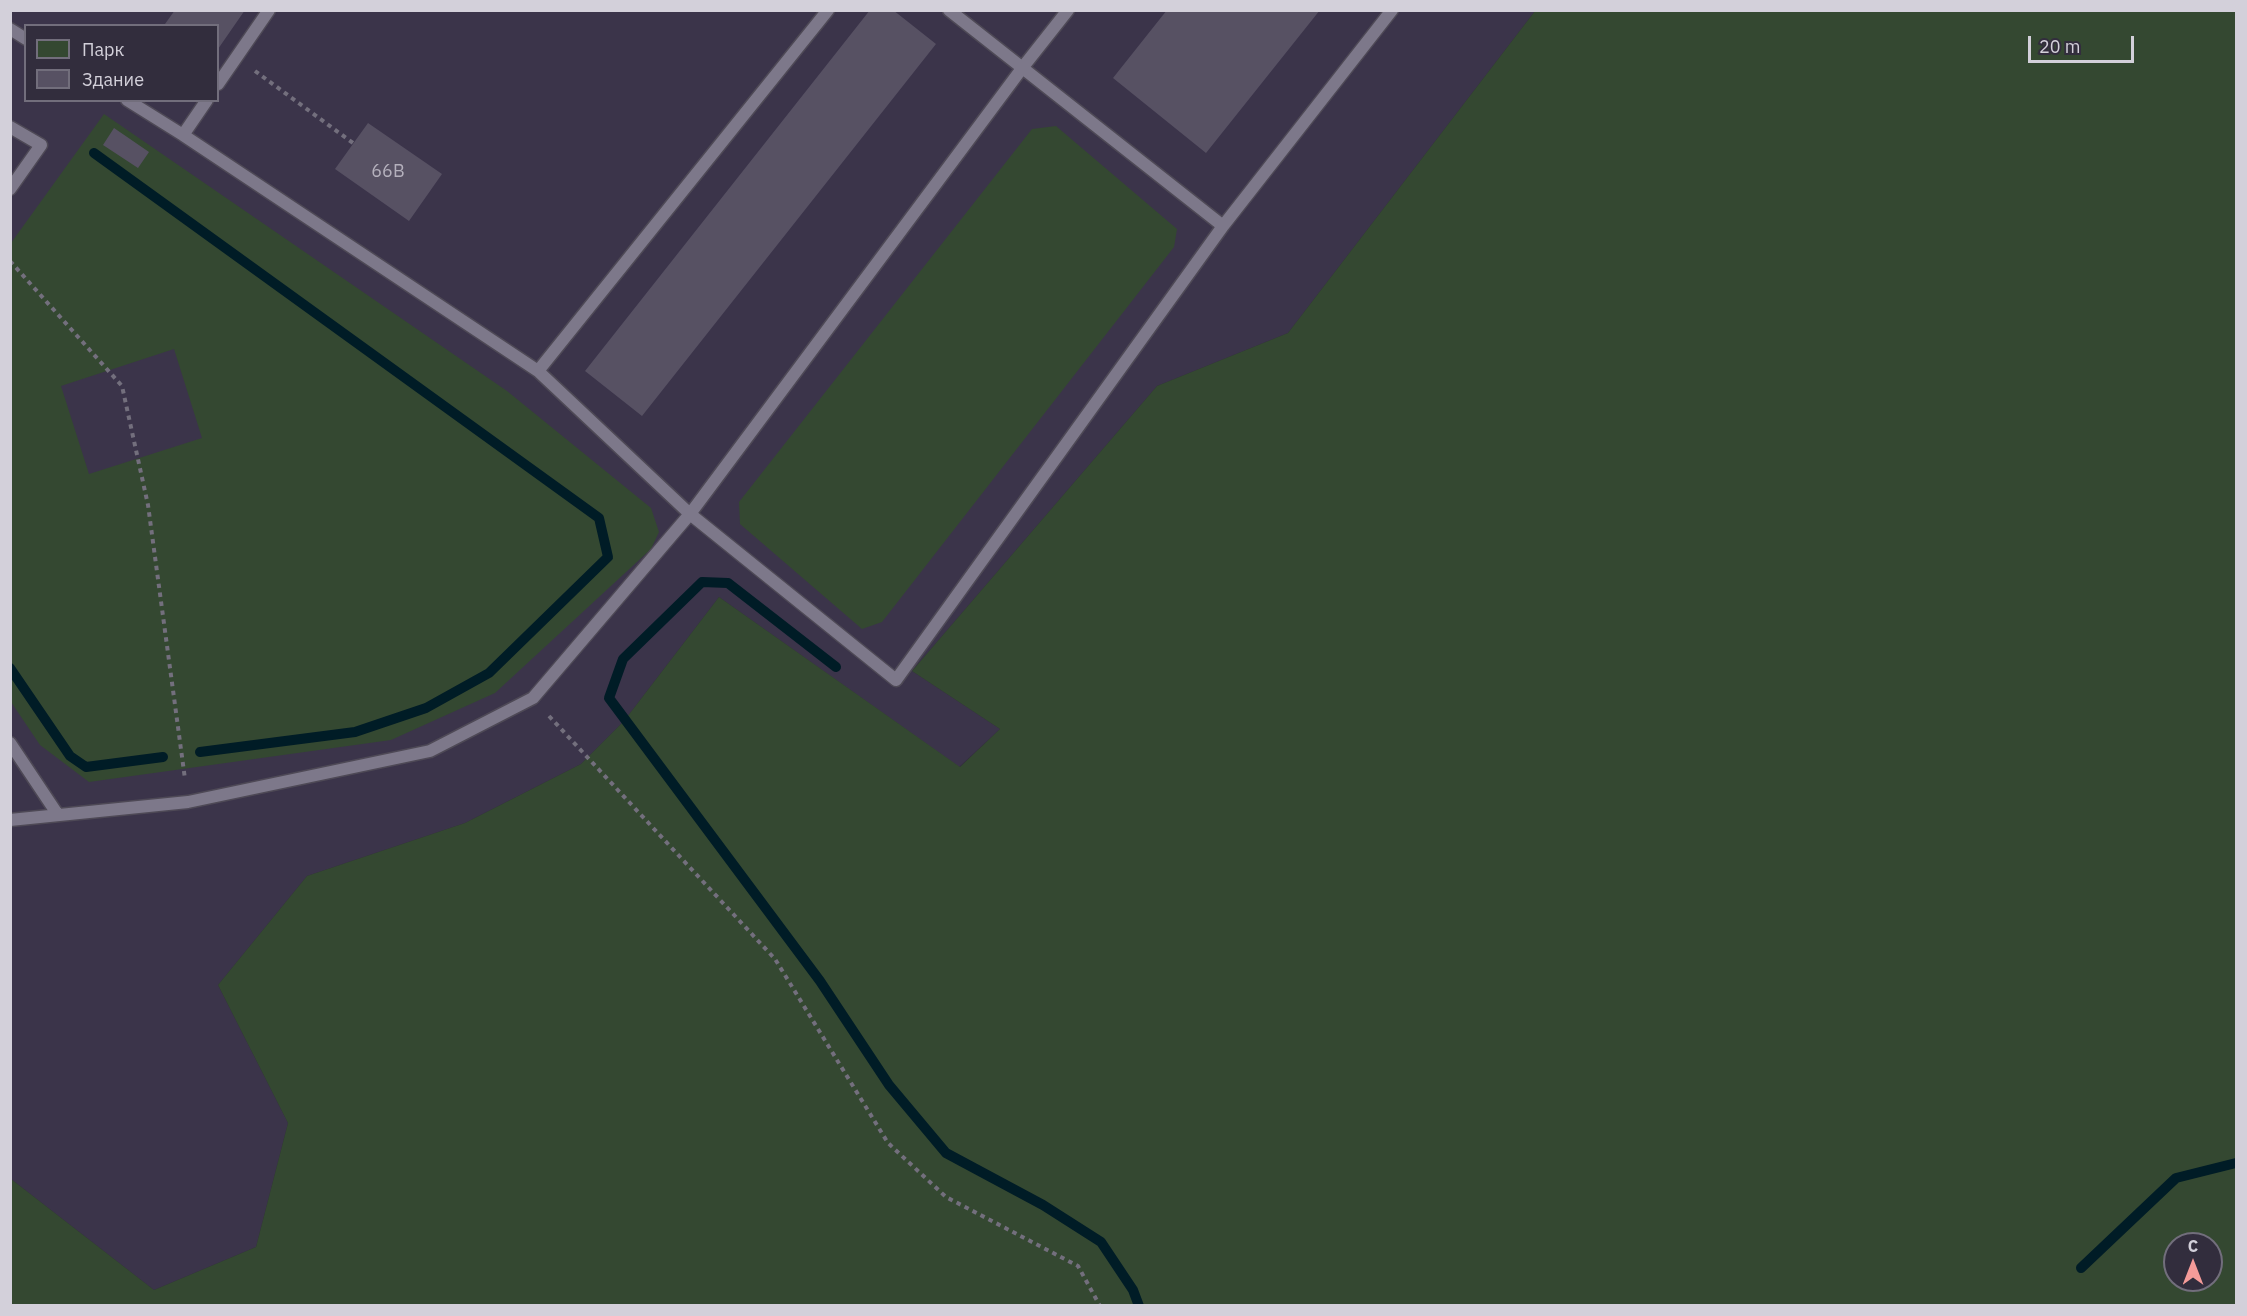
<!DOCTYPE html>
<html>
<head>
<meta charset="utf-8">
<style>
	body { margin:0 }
	#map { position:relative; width:2247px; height:1316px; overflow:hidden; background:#322d3d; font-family:"IBM Plex Sans",sans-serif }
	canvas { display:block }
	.frame { position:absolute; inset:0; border:12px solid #d3d0da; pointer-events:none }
	.legend { position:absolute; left:24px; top:24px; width:195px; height:78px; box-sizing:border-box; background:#322d3d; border:2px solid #726e7c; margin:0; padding:8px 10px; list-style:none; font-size:18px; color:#d3d0da }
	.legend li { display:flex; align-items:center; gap:12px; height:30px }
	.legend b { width:30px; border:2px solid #726e7c }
	.north { position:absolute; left:2163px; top:1232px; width:60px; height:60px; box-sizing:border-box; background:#322d3d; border:2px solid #726e7c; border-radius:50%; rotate:0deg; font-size:16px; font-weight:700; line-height:24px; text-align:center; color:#d3d0da }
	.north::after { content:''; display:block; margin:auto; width:21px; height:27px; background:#f59b99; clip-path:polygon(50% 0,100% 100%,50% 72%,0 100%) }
	.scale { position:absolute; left:2028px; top:36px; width:106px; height:27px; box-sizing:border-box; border:3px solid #d3d0da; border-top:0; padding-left:8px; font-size:18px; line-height:21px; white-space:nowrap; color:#d3d0da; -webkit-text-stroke:4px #322d3d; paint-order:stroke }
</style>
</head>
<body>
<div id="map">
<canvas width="2247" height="1316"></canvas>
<div class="frame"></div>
<ul class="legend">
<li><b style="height:16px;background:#344831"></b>Парк</li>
<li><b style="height:16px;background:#575163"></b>Здание</li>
</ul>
<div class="north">С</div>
<div class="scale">20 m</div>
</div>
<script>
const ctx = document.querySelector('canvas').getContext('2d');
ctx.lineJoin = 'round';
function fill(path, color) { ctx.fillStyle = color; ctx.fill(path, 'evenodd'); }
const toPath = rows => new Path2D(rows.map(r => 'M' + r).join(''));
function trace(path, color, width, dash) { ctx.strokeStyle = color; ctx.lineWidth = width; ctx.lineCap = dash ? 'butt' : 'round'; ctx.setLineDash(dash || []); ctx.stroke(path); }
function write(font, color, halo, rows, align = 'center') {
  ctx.font = font + ' "IBM Plex Sans",sans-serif'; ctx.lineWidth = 4.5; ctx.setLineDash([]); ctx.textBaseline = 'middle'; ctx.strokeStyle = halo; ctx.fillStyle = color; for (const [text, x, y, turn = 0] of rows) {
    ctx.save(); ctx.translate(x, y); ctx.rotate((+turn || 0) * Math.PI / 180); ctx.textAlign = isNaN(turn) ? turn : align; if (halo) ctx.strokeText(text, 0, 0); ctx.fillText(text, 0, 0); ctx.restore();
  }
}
const built = toPath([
	[10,11,1535,11,1288,333,1157,386,912,671,1000,729,959,767,719,597,624,721,581,764,465,823,307,876,218,985,288,1123,256,1247,154,1290,11,1179],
	[26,26,218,26,218,100,26,100]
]);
const green = toPath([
	[1535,11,2236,11,2236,1305,11,1305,11,1179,154,1290,256,1247,288,1123,218,985,307,876,465,823,581,764,624,721,719,597,960,767,1000,729,912,671,1157,386,1288,333],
	[2175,1244,2211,1244,2211,1280,2175,1280],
	[104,114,507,391,651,508,659,532,651,549,495,693,391,740,89,782,40,745,11,702,11,243],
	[174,349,202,438,89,474,61,386],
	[1056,126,1177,229,1174,247,882,622,862,629,740,524,739,502,1032,129]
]);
const stream = toPath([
	[94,153,599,518,608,557,489,673,426,708,355,732,200,752],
	[836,667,728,583,702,582,623,659,609,698,820,981,889,1085,946,1153,1043,1205,1101,1242,1133,1290,1139,1306],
	[10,668,70,756,86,767,163,757],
	[2081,1268,2176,1178,2236,1163]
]);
const building = toPath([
	[175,10,245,10,218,49,218,26,167,26,165,24],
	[870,10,893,10,936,44,642,416,585,371],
	[1167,10,1320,10,1206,153,1113,78],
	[368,123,442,174,409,221,335,169],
	[114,128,149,152,138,168,103,145]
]);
const path = toPath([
	[255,71,353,143],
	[10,261,122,386,148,505,185,779],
	[549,716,775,959,888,1143,946,1197,1078,1266,1100,1306]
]);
const service = toPath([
	[828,10,538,371,690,514,896,680,1223,226,1392,10],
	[949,10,1223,226],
	[10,29,26,39],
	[218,84,269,10],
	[127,100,183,135,207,100],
	[10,127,41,145,10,189],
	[183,135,538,371],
	[10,743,58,815],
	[10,820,188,802,430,751,533,698,690,514,1023,67,1068,10]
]);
const numberNames = [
	["66В",388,172]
];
fill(built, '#3b344a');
fill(green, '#344831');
trace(stream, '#001c26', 10);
fill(building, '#575163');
trace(service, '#4e4956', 15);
trace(path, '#736f7d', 4, [4.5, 4.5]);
trace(service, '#7d788a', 12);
write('18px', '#b4b0bc', null, numberNames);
</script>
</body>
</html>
